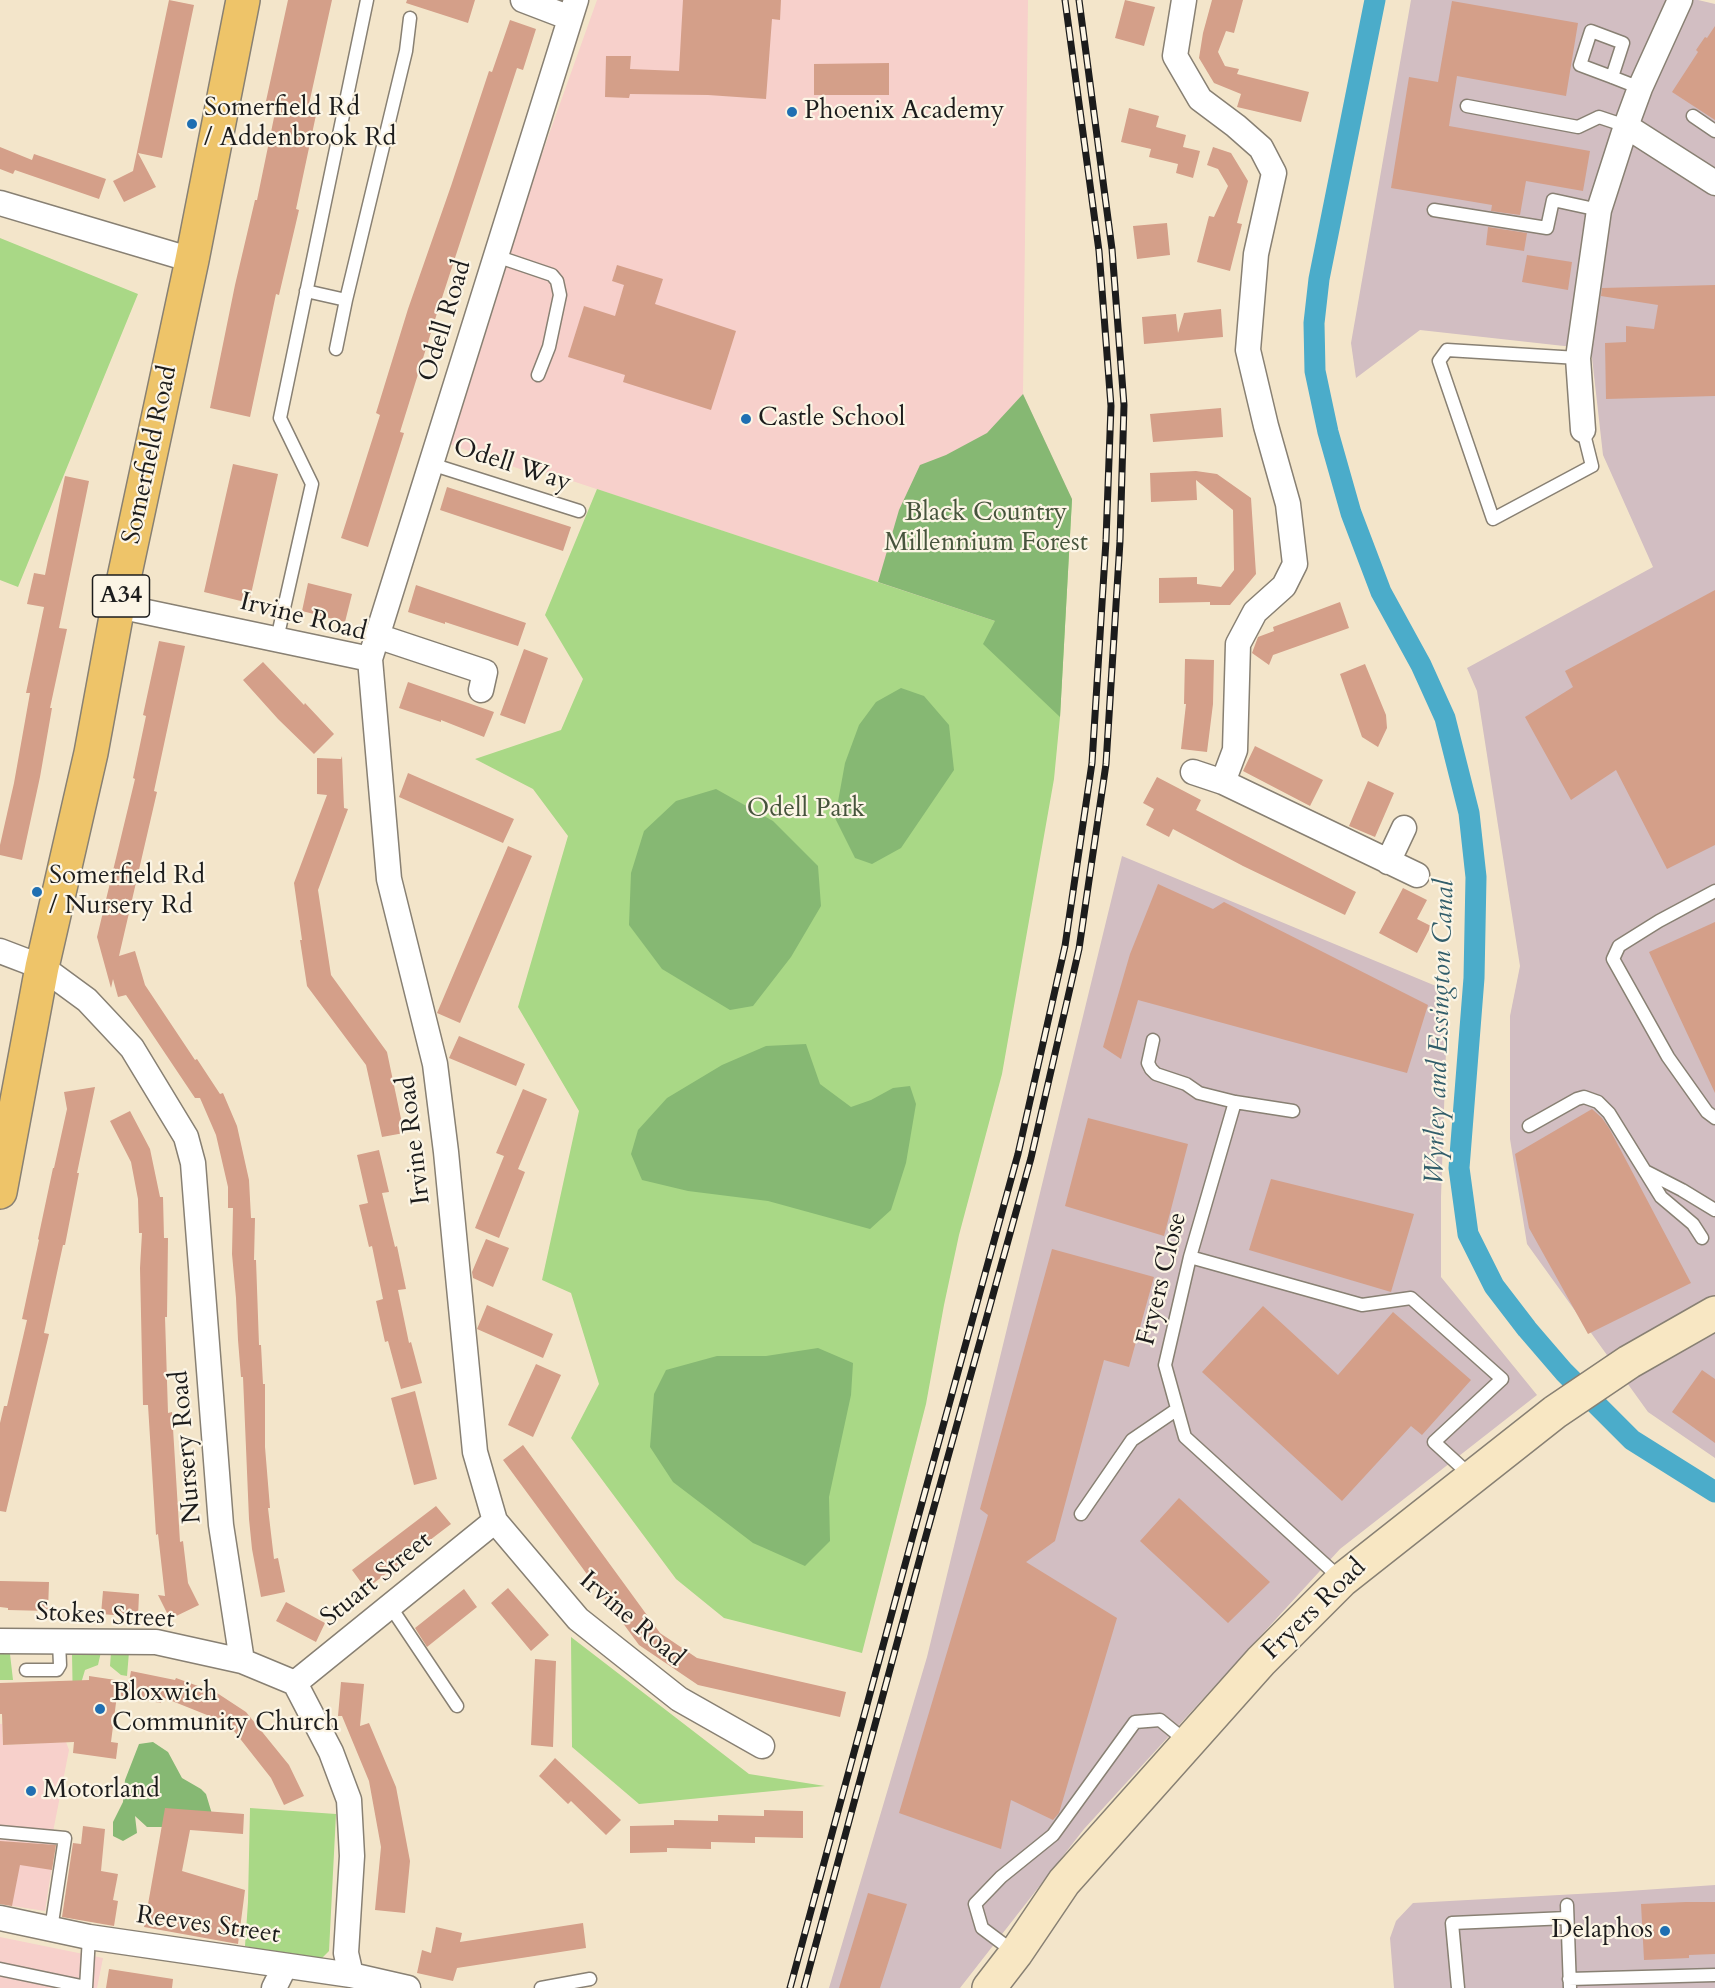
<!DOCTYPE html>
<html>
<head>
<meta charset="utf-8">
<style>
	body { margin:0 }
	canvas { display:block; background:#f3e5ca }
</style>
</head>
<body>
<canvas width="1715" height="1988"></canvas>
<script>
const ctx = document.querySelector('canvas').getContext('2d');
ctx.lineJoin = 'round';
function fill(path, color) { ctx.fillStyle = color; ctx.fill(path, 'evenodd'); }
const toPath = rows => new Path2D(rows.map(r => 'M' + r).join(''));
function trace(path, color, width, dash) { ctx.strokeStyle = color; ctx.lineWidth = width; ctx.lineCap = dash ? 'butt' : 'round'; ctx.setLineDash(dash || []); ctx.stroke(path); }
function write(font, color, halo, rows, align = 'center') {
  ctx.font = font + ' Cardo,serif'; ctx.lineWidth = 4.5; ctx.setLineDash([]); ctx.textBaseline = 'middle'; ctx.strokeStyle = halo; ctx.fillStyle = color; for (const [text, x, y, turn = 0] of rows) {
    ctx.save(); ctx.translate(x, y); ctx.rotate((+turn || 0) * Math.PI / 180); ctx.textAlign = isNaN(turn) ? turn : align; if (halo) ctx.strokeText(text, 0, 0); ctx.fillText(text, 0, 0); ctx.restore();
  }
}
const built = toPath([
	[597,0,1028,0,1023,394,1072,499,995,621,536,469,534,474,449,444,517,224],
	[0,1724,2,1724,3,1745,66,1742,69,1750,53,1832,56,1840,45,1911,0,1904],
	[0,1937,103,1958,97,1988,0,1988]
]);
const industrial = toPath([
	[1411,0,1698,0,1715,4,1715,1458,1648,1412,1527,1244,1510,1139,1510,1016,1520,966,1477,691,1467,668,1653,567,1603,455,1591,349,1420,330,1356,378,1351,343],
	[1122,856,1448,991,1441,1197,1441,1277,1537,1395,1340,1549,1084,1829,960,1988,829,1988,927,1657],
	[1715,1885,1715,1988,1394,1988,1390,1938,1396,1921,1413,1903,1614,1892]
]);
const green = toPath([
	[0,238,138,294,18,587,0,580],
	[597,489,995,621,1072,499,1060,717,1054,779,1002,1074,959,1235,944,1305,926,1404,862,1653,724,1618,676,1579,571,1438,599,1384,571,1293,542,1280,579,1111,518,1007,568,836,533,789,475,759,561,730,583,679,545,615],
	[571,1637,749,1774,825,1786,639,1804,572,1747],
	[101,1652,98,1665,85,1670,73,1710,72,1653],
	[111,1652,129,1652,127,1676,121,1675,110,1666],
	[0,1654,10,1654,13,1680,0,1680],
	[250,1808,336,1814,329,1951,318,1962,245,1946,248,1902]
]);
const forest = toPath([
	[1023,394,1072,499,1060,717,983,644,995,621,878,582,899,510,920,465,946,455,987,433],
	[901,688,924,696,949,725,954,770,901,848,872,864,855,858,835,818,845,763,859,725,876,702],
	[716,789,773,821,818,866,821,906,791,957,753,1006,730,1010,662,969,629,925,631,873,644,831,676,801],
	[806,1044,820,1084,851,1107,871,1100,893,1088,910,1086,916,1104,906,1163,891,1210,870,1229,768,1201,688,1191,642,1180,631,1154,638,1130,667,1098,722,1065,766,1046],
	[818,1348,853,1363,851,1395,829,1497,830,1541,805,1566,753,1543,673,1482,650,1447,654,1394,666,1370,717,1356,766,1356],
	[153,1742,168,1752,182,1778,201,1789,206,1794,212,1814,165,1827,147,1827,135,1816,137,1833,123,1841,113,1836,113,1822,123,1802,125,1780,139,1744]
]);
const canal = toPath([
	[1375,0,1319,279,1314,323,1315,371,1328,432,1351,513,1381,592,1421,665,1445,718,1469,813,1476,877,1474,978,1459,1168,1468,1234,1494,1286,1527,1329,1564,1372,1632,1440,1715,1492]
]);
const building = toPath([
	[169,0,194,5,162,158,138,153,156,187,124,202,113,181,133,171],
	[288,0,332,0,307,113,316,115,296,209,299,210,279,295,276,294,250,417,210,408,235,285,255,200,257,200,277,103,266,101],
	[407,0,475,0,468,23,406,3],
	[683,0,781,0,780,20,772,19,766,99,708,95,630,94,629,98,605,97,606,56,631,56,630,69,679,71],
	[1125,0,1155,7,1144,46,1115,38],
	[1212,0,1243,0,1234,33,1226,31,1218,52,1225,66,1239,69,1237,74,1309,92,1301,122,1237,107,1241,94,1214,83,1199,58,1203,33],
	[1452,1,1578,23,1566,96,1457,76,1449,126,1590,151,1583,191,1526,181,1520,215,1491,211,1492,205,1391,188,1409,77,1438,82],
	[510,20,536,29,523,70,517,68,438,310,400,432,404,433,368,547,341,538,380,415,376,413,408,309,451,186,489,71,492,72],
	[1715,26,1715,120,1672,92,1698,52,1696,50,1705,37,1707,38],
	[889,63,889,95,814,95,814,64],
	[1129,108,1159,116,1156,127,1186,135,1183,147,1200,151,1193,178,1176,173,1178,164,1149,157,1151,149,1121,142],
	[0,147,32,160,34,154,106,179,99,199,15,170,13,174,0,169],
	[1213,147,1231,153,1248,181,1237,223,1242,224,1230,271,1197,262,1209,216,1214,217,1228,186,1218,169,1207,165],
	[1167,223,1170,255,1137,259,1133,226],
	[1488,227,1527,233,1524,251,1486,245],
	[1527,255,1572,262,1568,290,1522,282],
	[617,265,663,279,655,304,736,331,711,410,623,382,625,375,568,357,584,306,615,316,624,285,612,281],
	[1715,285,1715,396,1606,399,1605,343,1626,342,1626,326,1654,329,1658,305,1601,296,1602,288],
	[1221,309,1223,337,1144,344,1142,317,1176,314,1178,333,1184,313],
	[1221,408,1223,437,1153,442,1150,414],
	[233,464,278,474,249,603,204,592],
	[1196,471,1217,474,1251,498,1256,574,1230,605,1210,605,1210,602,1159,603,1159,578,1197,577,1197,584,1221,587,1234,570,1233,510,1196,480,1197,500,1151,502,1150,473],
	[65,476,89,481,59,628,67,629,50,708,52,708,40,777,22,860,0,855,0,845,14,783,30,693,26,693,44,607,27,604,34,573,45,575],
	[447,487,571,527,563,551,440,510],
	[308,583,352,594,345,622,302,611],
	[416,585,526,623,518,646,445,622,445,624,408,612],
	[1715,590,1715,845,1667,869,1616,770,1571,800,1525,717,1573,687,1565,671],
	[1340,602,1349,628,1273,655,1269,665,1252,653,1258,637,1274,631,1273,627],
	[159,641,185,646,154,791,157,792,119,956,135,951,145,985,195,1060,197,1059,220,1094,223,1093,237,1126,249,1180,251,1218,255,1218,254,1260,256,1260,259,1345,261,1345,263,1384,265,1384,265,1447,270,1508,268,1508,274,1559,278,1558,285,1592,261,1597,252,1549,249,1519,243,1377,241,1377,238,1340,236,1298,232,1254,233,1208,228,1208,228,1187,216,1135,200,1098,195,1098,126,995,118,997,113,979,111,988,97,937,135,779,133,778,146,716,143,715],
	[524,649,548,658,525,724,500,715],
	[1185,659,1214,660,1213,704,1207,752,1181,749,1186,704,1184,704],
	[263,662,304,705,305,703,334,734,314,754,278,719,243,680],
	[1365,664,1386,715,1387,728,1378,747,1362,737,1340,674],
	[408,682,494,712,484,737,441,720,441,722,399,708],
	[1255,746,1323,780,1310,806,1243,771],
	[342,756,344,808,348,809,318,890,331,975,387,1052,404,1133,382,1137,366,1065,307,986,300,940,302,940,294,883,327,795,317,794,317,758,341,759],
	[408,773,514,819,503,843,399,797],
	[1157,777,1201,800,1196,810,1356,892,1345,915,1243,866,1173,829,1169,837,1146,825,1154,809,1143,803],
	[1368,781,1394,793,1375,837,1349,826],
	[508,846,532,856,460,1023,437,1013],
	[1158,884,1213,909,1224,902,1428,1005,1407,1073,1138,1000,1121,1059,1103,1047,1130,954],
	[1403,888,1427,900,1417,919,1431,926,1417,953,1379,933],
	[1715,922,1715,1093,1649,952],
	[459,1036,525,1064,516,1086,449,1058],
	[95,1087,77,1173,79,1173,65,1245,63,1245,44,1333,49,1334,6,1512,0,1511,0,1423,4,1406,7,1406,27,1320,22,1319,39,1240,38,1239,53,1168,54,1168,67,1109,64,1092],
	[523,1089,547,1099,518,1169,525,1172,499,1238,475,1228,504,1156,496,1153],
	[1592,1109,1602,1118,1609,1128,1691,1283,1588,1334,1529,1228,1515,1154],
	[130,1111,150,1149,160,1197,163,1197,164,1238,168,1238,167,1317,165,1317,168,1413,172,1412,180,1542,183,1541,188,1583,199,1605,170,1619,158,1595,165,1596,158,1534,156,1535,148,1405,143,1405,140,1268,142,1233,139,1233,138,1199,131,1162,110,1121],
	[1088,1118,1188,1144,1164,1236,1065,1206],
	[379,1150,389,1192,382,1193,395,1247,397,1246,406,1289,398,1290,409,1343,411,1342,422,1383,401,1389,388,1341,385,1342,376,1301,383,1299,372,1246,369,1247,359,1205,368,1203,357,1155],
	[1271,1179,1414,1214,1391,1292,1249,1250],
	[486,1239,509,1248,493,1287,473,1278,472,1272],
	[1052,1249,1154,1277,1129,1367,1104,1360,1055,1541,1026,1562,1117,1618,1059,1813,1053,1820,1011,1800,1001,1849,899,1813,988,1515,980,1509],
	[487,1305,553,1334,543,1358,477,1329],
	[1263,1306,1338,1375,1393,1312,1471,1380,1422,1435,1411,1426,1342,1501,1202,1372],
	[536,1364,561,1375,533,1437,508,1425],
	[1702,1370,1715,1379,1715,1443,1672,1412],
	[415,1391,437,1479,414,1485,391,1398],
	[523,1445,660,1633,697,1658,846,1692,840,1717,698,1685,639,1645,503,1460],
	[1179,1498,1270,1582,1228,1623,1140,1541],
	[436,1506,451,1524,366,1589,352,1570],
	[0,1581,49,1582,48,1611,8,1610,8,1608,0,1607],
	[508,1588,549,1635,531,1651,491,1603],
	[464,1589,477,1607,427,1647,415,1628],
	[103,1591,139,1594,138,1617,101,1614],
	[286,1602,325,1623,316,1642,276,1621],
	[535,1659,556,1661,553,1747,531,1745],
	[131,1671,175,1680,176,1678,217,1693,246,1712,289,1765,304,1796,284,1805,271,1778,234,1731,207,1715,162,1697,161,1703,117,1695,111,1742,118,1743,116,1759,73,1753,74,1742,3,1745,2,1714,0,1714,0,1683,89,1680,89,1676,129,1682],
	[341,1682,364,1684,360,1726,369,1723,396,1787,410,1861,405,1913,375,1910,381,1847,369,1781,342,1716,338,1716],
	[555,1758,621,1820,606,1835,571,1801,568,1804,539,1776],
	[165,1808,244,1814,243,1834,190,1830,182,1871,245,1890,238,1944,144,1927],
	[764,1810,803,1811,803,1838,755,1837,755,1843,711,1842,711,1849,667,1848,667,1852,630,1853,630,1826,674,1825,674,1820,718,1821,718,1815,764,1816],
	[83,1826,105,1829,101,1871,118,1874,113,1900,118,1901,114,1926,62,1917,73,1843,81,1844],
	[0,1841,56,1845,52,1870,20,1865,12,1906,0,1904],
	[868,1893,907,1904,880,1988,839,1988],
	[1686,1902,1715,1902,1715,1954,1689,1955,1689,1958,1644,1960,1641,1904],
	[583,1923,586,1948,457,1968,453,1981,417,1973,422,1950,431,1953,436,1927,462,1933,460,1942],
	[109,1969,173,1979,172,1988,106,1988]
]);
const lane = toPath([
	[1612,77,1623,43,1591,31,1580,65,1612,77,1640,88],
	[1467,106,1578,127,1599,117,1626,126],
	[1693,116,1715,131],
	[1434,210,1547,228,1553,200,1599,210],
	[496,256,552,275,557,281,560,295,549,347,538,375],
	[306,291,346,300,406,51,410,18],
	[336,349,346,300],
	[1578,358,1447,350,1439,361,1493,519,1592,466,1583,430],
	[431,464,579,511],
	[277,639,312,484,280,418,367,0],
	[1715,891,1659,921,1619,946,1613,959,1668,1057,1707,1112,1715,1118],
	[1153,1040,1148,1063,1151,1069,1156,1074,1186,1084,1199,1093,1235,1102,1293,1111],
	[1235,1102,1190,1257,1165,1365,1185,1437,1340,1578],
	[1529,1126,1577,1099,1584,1097,1598,1102,1609,1113,1661,1197,1693,1224,1702,1238],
	[1645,1171,1682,1190,1715,1210],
	[1190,1257,1362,1305,1411,1298,1502,1379,1434,1442,1470,1475],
	[1081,1514,1132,1440,1176,1410],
	[390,1606,457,1706],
	[26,1670,57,1670,60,1665,59,1642],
	[0,1832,65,1838,51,1929],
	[1567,1905,1570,1988],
	[1014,1952,982,1928,975,1904,1001,1877,1053,1835,1135,1722,1160,1720,1187,1742],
	[0,1969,86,1987],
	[1569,1979,1715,1975],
	[86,1988,89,1937],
	[541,1988,590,1979],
	[1458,1988,1452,1923,1567,1918]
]);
const street = toPath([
	[523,0,570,18],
	[1184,0,1175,56,1200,99,1236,126,1261,148,1274,173,1256,254,1248,350,1266,426,1288,504,1295,564,1284,586,1255,612,1238,644,1235,750,1223,782],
	[1626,126,1715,183],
	[0,203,192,260],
	[1583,430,1578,358,1599,210,1626,126,1640,88,1680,0],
	[118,606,370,659,389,879,435,1064,446,1152,475,1452,495,1521,578,1619,679,1699,762,1746],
	[377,636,485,672,481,690],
	[370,659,576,0],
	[1193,772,1223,782,1417,875],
	[1388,862,1404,828],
	[0,951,42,967,87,1000,132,1048,186,1137,193,1163,221,1525,242,1661,295,1683,331,1752,349,1800,352,1856,346,1953,351,1975],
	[0,1641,156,1642,242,1661],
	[295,1683,495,1521],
	[0,1918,89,1937,351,1975,408,1988],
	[274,1988,285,1966]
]);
const secondary = toPath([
	[989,1988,1016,1953,1064,1882,1261,1661,1342,1580,1555,1412,1629,1362,1715,1313]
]);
const highway = toPath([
	[0,1192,42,967,91,753,118,606,192,260,243,0]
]);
const rail = toPath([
	[790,1988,912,1539,1018,1154,1065,946,1092,763,1106,540,1111,406,1099,251,1065,0],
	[804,1988,924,1543,1031,1158,1079,949,1106,764,1120,541,1124,405,1112,249,1079,0]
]);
const markers = [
	[792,112,6,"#1f6fb2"],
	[192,124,6,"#1f6fb2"],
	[746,419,6,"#1f6fb2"],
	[37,892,6,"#1f6fb2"],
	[100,1709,6,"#1f6fb2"],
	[31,1791,6,"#1f6fb2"],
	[1665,1931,6,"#1f6fb2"]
];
const shields = [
	[121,596,57]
];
const shieldNames = [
	["A34",121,596]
];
const poiNames = [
	["Somerfield Rd",204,109],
	["/ Addenbrook Rd",204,139],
	["Phoenix Academy",804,112],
	["Castle School",758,419],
	["Somerfield Rd",49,877],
	["/ Nursery Rd",49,907],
	["Bloxwich",112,1694],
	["Community Church",112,1724],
	["Motorland",43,1791],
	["Delaphos",1653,1931,"right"]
];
const streetNames = [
	["Odell Road",446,321,-73],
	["Somerfield Road",151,455,-78],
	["Odell Way",512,466,18],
	["Irvine Road",303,618,14],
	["Irvine Road",415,1140,-97],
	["Fryers Close",1163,1279,-76],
	["Nursery Road",187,1447,-95],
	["Stuart Street",377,1580,-39],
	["Fryers Road",1315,1610,-44],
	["Stokes Street",105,1617,3],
	["Irvine Road",631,1620,41],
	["Reeves Street",208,1926,8]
];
const parkNames = [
	["Black Country",986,514],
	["Millennium Forest",986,544],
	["Odell Park",806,810]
];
const waterNames = [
	["Wyrley and Essington Canal",1441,1032,-88]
];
fill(built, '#f7d0cb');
fill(industrial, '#d2bec2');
fill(green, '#a9d886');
fill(forest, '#86b873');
trace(canal, '#4bacca', 21);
fill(building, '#d49f89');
trace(lane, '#888073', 15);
trace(street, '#888073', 27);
trace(secondary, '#888073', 36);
trace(highway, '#888073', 36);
trace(lane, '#fff', 12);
trace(street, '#fff', 24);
trace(secondary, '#f8e7c3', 33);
trace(highway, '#eec469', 33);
trace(rail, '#1c1c1c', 7);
trace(rail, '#fcf5e5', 4.5, [14]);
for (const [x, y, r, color] of markers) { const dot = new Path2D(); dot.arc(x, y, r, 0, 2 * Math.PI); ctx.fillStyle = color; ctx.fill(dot); trace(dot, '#fcf5e5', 2); }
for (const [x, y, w] of shields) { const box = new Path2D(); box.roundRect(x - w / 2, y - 21, w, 42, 4.5); ctx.fillStyle = '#fcf5e5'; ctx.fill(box); trace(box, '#1c1c1c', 1.5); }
write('bold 24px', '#1c1c1c', null, shieldNames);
write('26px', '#1c1c1c', '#fcf5e5', poiNames, 'left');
write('26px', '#1c1c1c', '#fcf5e5', streetNames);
write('26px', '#46543c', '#fcf5e5', parkNames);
write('italic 27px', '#315d6a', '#fcf5e5', waterNames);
</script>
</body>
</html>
